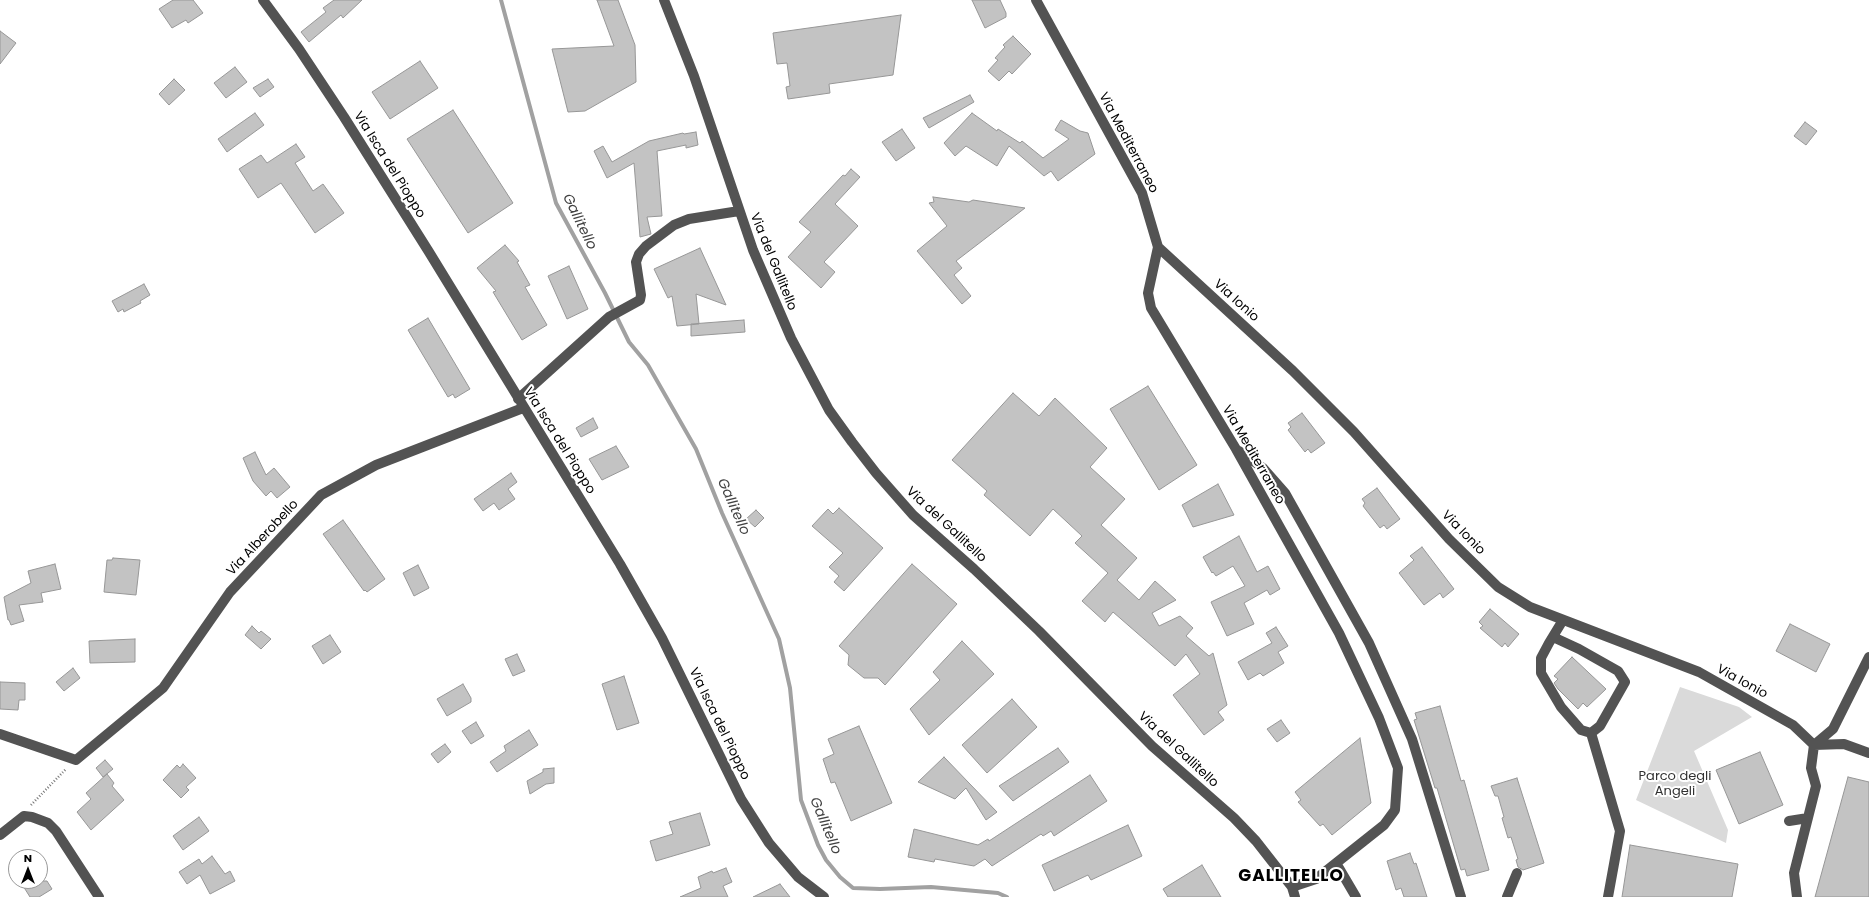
<!DOCTYPE html>
<html>
<head>
<meta charset="utf-8">
<style>
	body { margin:0 }
	#map { position:relative; width:1869px; height:897px; overflow:hidden; background:#fff; font-family:Poppins,sans-serif }
	canvas { display:block }
	.north { position:absolute; left:8px; top:849px; width:40px; height:40px; box-sizing:border-box; background:#fff; border:1px solid #999; border-radius:50%; rotate:0deg; font-size:11px; font-weight:700; line-height:16px; text-align:center; color:#000 }
	.north::after { content:''; display:block; margin:auto; width:14px; height:18px; background:#000; clip-path:polygon(50% 0,100% 100%,50% 72%,0 100%) }
</style>
</head>
<body>
<div id="map">
<canvas width="1869" height="897"></canvas>
<div class="north">N</div>
</div>
<script>
const ctx = document.querySelector('canvas').getContext('2d');
ctx.lineJoin = 'round';
function fill(path, color) { ctx.fillStyle = color; ctx.fill(path, 'evenodd'); }
const toPath = rows => new Path2D(rows.map(r => 'M' + r).join(''));
function trace(path, color, width, dash) { ctx.strokeStyle = color; ctx.lineWidth = width; ctx.lineCap = dash ? 'butt' : 'round'; ctx.setLineDash(dash || []); ctx.stroke(path); }
function write(font, color, halo, rows, align = 'center') {
  ctx.font = font + ' Poppins,sans-serif'; ctx.lineWidth = 4; ctx.setLineDash([]); ctx.textBaseline = 'middle'; ctx.strokeStyle = halo; ctx.fillStyle = color; for (const [text, x, y, turn = 0] of rows) {
    ctx.save(); ctx.translate(x, y); ctx.rotate((+turn || 0) * Math.PI / 180); ctx.textAlign = isNaN(turn) ? turn : align; if (halo) ctx.strokeText(text, 0, 0); ctx.fillText(text, 0, 0); ctx.restore();
  }
}
const green = toPath([
	[1680,687,1739,707,1752,717,1694,751,1728,830,1726,843,1636,800]
]);
const stream = toPath([
	[501,0,556,203,605,293,629,342,648,365,696,449,722,513,779,639,790,688,801,800,818,845,826,860,840,877,853,888,880,889,931,887,998,893,1007,897]
]);
const building = toPath([
	[173,0,193,0,203,13,188,23,186,20,172,28,159,9,173,0],
	[334,0,362,0,343,18,341,15,309,42,301,32,326,12,323,8,334,0],
	[597,0,618,0,635,45,636,82,585,111,568,112,552,49,614,46,597,0],
	[972,0,1000,0,1006,13,1006,17,985,28,972,0],
	[901,15,893,75,829,84,830,93,788,99,786,87,790,86,787,63,777,64,773,33,901,15],
	[0,31,16,43,0,64,0,31],
	[1013,36,1031,54,1012,74,1009,71,999,81,988,71,998,60,995,58,1005,47,1003,45,1013,36],
	[420,61,438,88,390,119,372,92,420,61],
	[235,67,247,82,226,98,214,83,235,67],
	[174,79,185,90,169,105,159,94,174,79],
	[268,79,274,87,260,97,253,88,268,79],
	[970,95,974,102,929,128,923,118,970,95],
	[453,110,513,203,468,233,407,139,453,110],
	[255,113,264,125,227,152,218,139,255,113],
	[972,113,997,131,998,129,1020,143,1022,141,1043,158,1069,139,1055,130,1061,120,1080,131,1088,133,1095,154,1058,181,1051,171,1044,176,1009,146,997,166,966,146,955,156,944,143,972,113],
	[1805,122,1817,131,1806,145,1794,136,1805,122],
	[902,129,915,148,896,161,882,142,902,129],
	[696,132,698,145,686,148,686,145,657,151,662,216,647,217,651,234,640,237,634,163,607,178,594,151,603,146,612,162,649,141,683,133,684,134,696,132],
	[296,144,305,157,295,163,313,191,323,184,344,213,315,233,281,183,258,198,239,169,261,155,267,163,296,144],
	[851,169,860,177,835,204,858,226,824,262,835,272,821,288,788,257,811,232,799,222,843,175,845,176,851,169],
	[933,197,969,202,973,200,1025,208,956,261,962,268,954,275,971,296,962,304,917,251,947,226,929,203,934,202,933,197],
	[505,245,519,261,517,262,530,285,525,287,547,325,522,340,493,292,496,291,477,268,505,245],
	[700,248,726,305,696,294,699,324,677,326,672,296,668,298,654,269,700,248],
	[569,266,588,309,567,319,548,276,569,266],
	[144,284,150,295,140,301,141,303,124,312,123,309,118,312,112,301,144,284],
	[428,318,470,389,455,398,453,394,448,397,408,330,428,318],
	[744,320,745,332,691,336,691,324,744,320],
	[1148,386,1197,465,1159,490,1110,409,1148,386],
	[1013,393,1039,416,1055,398,1107,448,1090,467,1125,499,1101,525,1137,558,1117,580,1139,600,1155,581,1176,600,1152,613,1159,626,1180,616,1193,628,1186,636,1209,656,1213,653,1227,705,1218,712,1224,720,1204,735,1173,695,1200,674,1186,654,1175,666,1113,612,1105,622,1082,601,1108,573,1075,543,1082,536,1053,509,1030,536,984,495,987,491,952,460,1013,393],
	[1302,413,1325,443,1311,453,1308,449,1305,452,1288,430,1291,427,1288,423,1302,413],
	[593,418,598,428,581,437,576,428,593,418],
	[616,446,629,467,602,480,589,459,616,446],
	[255,452,266,475,274,468,290,487,277,498,271,491,266,496,253,481,243,458,255,452],
	[511,473,517,482,508,489,515,499,499,510,494,503,483,511,474,499,511,473],
	[1218,484,1234,515,1193,527,1182,505,1218,484],
	[1377,488,1400,519,1387,529,1384,525,1380,528,1363,506,1365,503,1362,499,1377,488],
	[839,508,883,548,844,591,834,582,839,576,829,567,843,553,812,526,828,509,833,514,839,508],
	[756,510,764,518,755,527,746,519,756,510],
	[343,520,385,579,367,592,365,590,364,591,323,534,343,520],
	[1239,536,1257,572,1268,566,1280,589,1270,595,1267,590,1244,603,1254,624,1227,636,1211,602,1245,586,1233,566,1216,576,1213,572,1212,573,1203,557,1239,536],
	[1422,547,1454,589,1443,598,1440,593,1424,605,1399,573,1414,560,1410,556,1422,547],
	[113,558,140,560,136,595,104,592,107,560,112,560,113,558],
	[55,564,61,589,41,593,43,602,19,605,24,621,11,625,9,620,8,620,4,597,31,583,28,571,55,564],
	[912,564,957,604,885,685,878,678,864,678,848,665,849,655,839,646,912,564],
	[418,565,429,588,414,596,403,573,418,565],
	[1490,609,1519,634,1508,647,1505,643,1502,647,1480,628,1483,626,1479,622,1490,609],
	[1790,624,1830,644,1816,672,1776,651,1790,624],
	[252,626,259,633,261,631,271,639,261,649,245,635,252,626],
	[1276,627,1288,646,1278,652,1284,663,1263,676,1260,673,1248,680,1238,662,1272,643,1266,633,1276,627],
	[330,635,341,652,323,664,312,646,330,635],
	[135,639,135,662,90,663,89,641,135,639],
	[962,641,994,674,929,735,910,709,940,680,933,672,962,641],
	[517,654,525,671,513,676,505,659,517,654],
	[1572,657,1606,689,1587,707,1583,703,1578,709,1558,689,1554,683,1558,679,1554,676,1572,657],
	[73,668,80,678,64,691,56,682,73,668],
	[624,676,639,723,617,730,602,684,624,676],
	[0,682,25,683,25,700,19,700,18,710,0,709,0,682],
	[463,684,471,698,471,702,447,716,437,699,463,684],
	[1012,699,1037,727,987,773,962,745,1012,699],
	[1440,706,1461,781,1464,780,1489,870,1467,876,1465,869,1461,870,1437,788,1435,788,1414,720,1417,719,1415,713,1440,706],
	[1281,720,1290,733,1277,742,1267,729,1281,720],
	[476,722,484,736,471,744,462,731,476,722],
	[859,726,892,803,851,821,835,782,831,783,823,759,834,754,828,739,859,726],
	[529,730,538,745,497,772,490,762,506,751,504,746,529,730],
	[1360,738,1371,803,1332,835,1323,824,1320,826,1298,802,1301,800,1295,792,1360,738],
	[445,744,451,752,438,763,431,754,445,744],
	[1058,748,1069,762,1013,801,999,786,1058,748],
	[1760,752,1783,805,1739,824,1716,770,1760,752],
	[944,757,969,783,997,812,986,820,966,788,955,799,918,782,944,757],
	[105,760,113,769,103,777,96,768,105,760],
	[183,764,196,778,186,787,189,790,181,798,163,780,177,765,180,768,183,764],
	[554,768,554,783,546,784,530,794,527,781,543,772,543,769,554,768],
	[107,774,114,783,112,786,124,800,91,830,77,812,91,799,86,793,107,774],
	[1090,775,1107,801,1054,836,1051,831,1043,836,1041,834,992,866,985,859,974,866,935,859,934,862,908,857,914,829,978,845,988,839,989,841,1090,775],
	[1848,777,1869,782,1869,897,1815,897,1848,777],
	[1517,778,1544,863,1523,870,1518,867,1516,860,1518,859,1511,837,1508,838,1502,818,1504,817,1498,796,1495,796,1491,786,1517,778],
	[700,813,710,845,656,861,650,841,673,834,669,822,700,813],
	[199,817,209,831,183,850,173,836,199,817],
	[1128,825,1142,856,1091,880,1088,875,1054,891,1042,865,1128,825],
	[1630,845,1738,864,1732,897,1622,897,1630,845],
	[1410,853,1414,864,1416,863,1427,897,1404,897,1401,888,1396,890,1387,861,1410,853],
	[212,856,225,874,230,871,235,881,210,894,200,875,187,884,179,872,199,859,202,864,212,856],
	[1202,865,1221,897,1168,897,1163,889,1202,865],
	[726,868,732,882,723,886,728,897,680,897,701,888,698,877,712,871,713,873,726,868],
	[20,881,47,881,52,889,39,897,30,897,20,881],
	[780,884,790,897,753,897,780,884]
]);
const path = toPath([
	[31,805,66,769]
]);
const minor = toPath([
	[263,0,299,49,344,117,429,252,620,564,662,638,741,799,769,843,798,877,824,897],
	[664,0,694,76,753,250,791,338,829,410,852,442,876,473,913,515,974,569,1039,631,1152,746,1234,818,1256,841,1292,887,1295,897],
	[1036,0,1142,193,1158,247,1148,293,1151,308,1236,449,1339,633,1379,718,1398,768,1395,810,1384,825,1316,879,1292,887],
	[1158,247,1293,371,1354,432,1449,539,1498,587,1530,607,1699,672,1793,725,1814,745],
	[518,399,609,317,640,300,641,295,636,262,639,254,646,246,674,225,689,219,739,211],
	[1239,451,1263,468,1285,493,1369,643,1412,739,1461,897],
	[1553,637,1579,649,1618,671,1625,682,1600,726,1591,733,1581,730,1561,707,1541,673,1541,658,1549,643,1563,620],
	[1591,733,1620,831,1608,897],
	[0,734,76,760,163,688,230,592,321,495,376,465,523,408],
	[1814,745,1844,744,1869,753],
	[1789,821,1808,818],
	[0,835,24,816,32,817,48,823,56,831,99,897],
	[1336,863,1356,897],
	[1507,897,1517,873],
	[1797,897,1794,873,1816,786,1811,768,1814,745,1833,729,1869,657]
]);
const streetNames = [
	["Via Mediterraneo",1128,143,62],
	["Via Isca del Pioppo",389,165,58],
	["Via del Gallitello",773,262,68],
	["Via Ionio",1236,301,42],
	["Via Isca del Pioppo",559,441,58],
	["Via Mediterraneo",1253,455,60],
	["Via del Gallitello",946,525,43],
	["Via Ionio",1463,533,46],
	["Via Alberobello",263,538,-47],
	["Via Ionio",1742,682,29],
	["Via Isca del Pioppo",719,724,64],
	["Via del Gallitello",1178,750,43]
];
const parkNames = [
	["Parco degli",1675,777],
	["Angeli",1675,792]
];
const waterNames = [
	["Gallitello",579,222,64],
	["Gallitello",733,507,66],
	["Gallitello",825,826,67]
];
const districtNames = [
	["GALLITELLO",1291,877]
];
fill(green, '#dadada');
trace(stream, '#a1a1a1', 4);
fill(building, '#c3c3c3');
trace(building, '#979797', 1);
trace(path, '#757575', 2.5, [1, 2]);
trace(minor, '#535353', 10);
write('13px', '#000', '#fff', streetNames);
write('13px', '#313131', '#fff', parkNames);
write('italic 14px', '#424242', '#fff', waterNames);
ctx.letterSpacing = '1px';
write('bold 17px', '#000', '#fff', districtNames);
ctx.letterSpacing = '0px';
</script>
</body>
</html>
